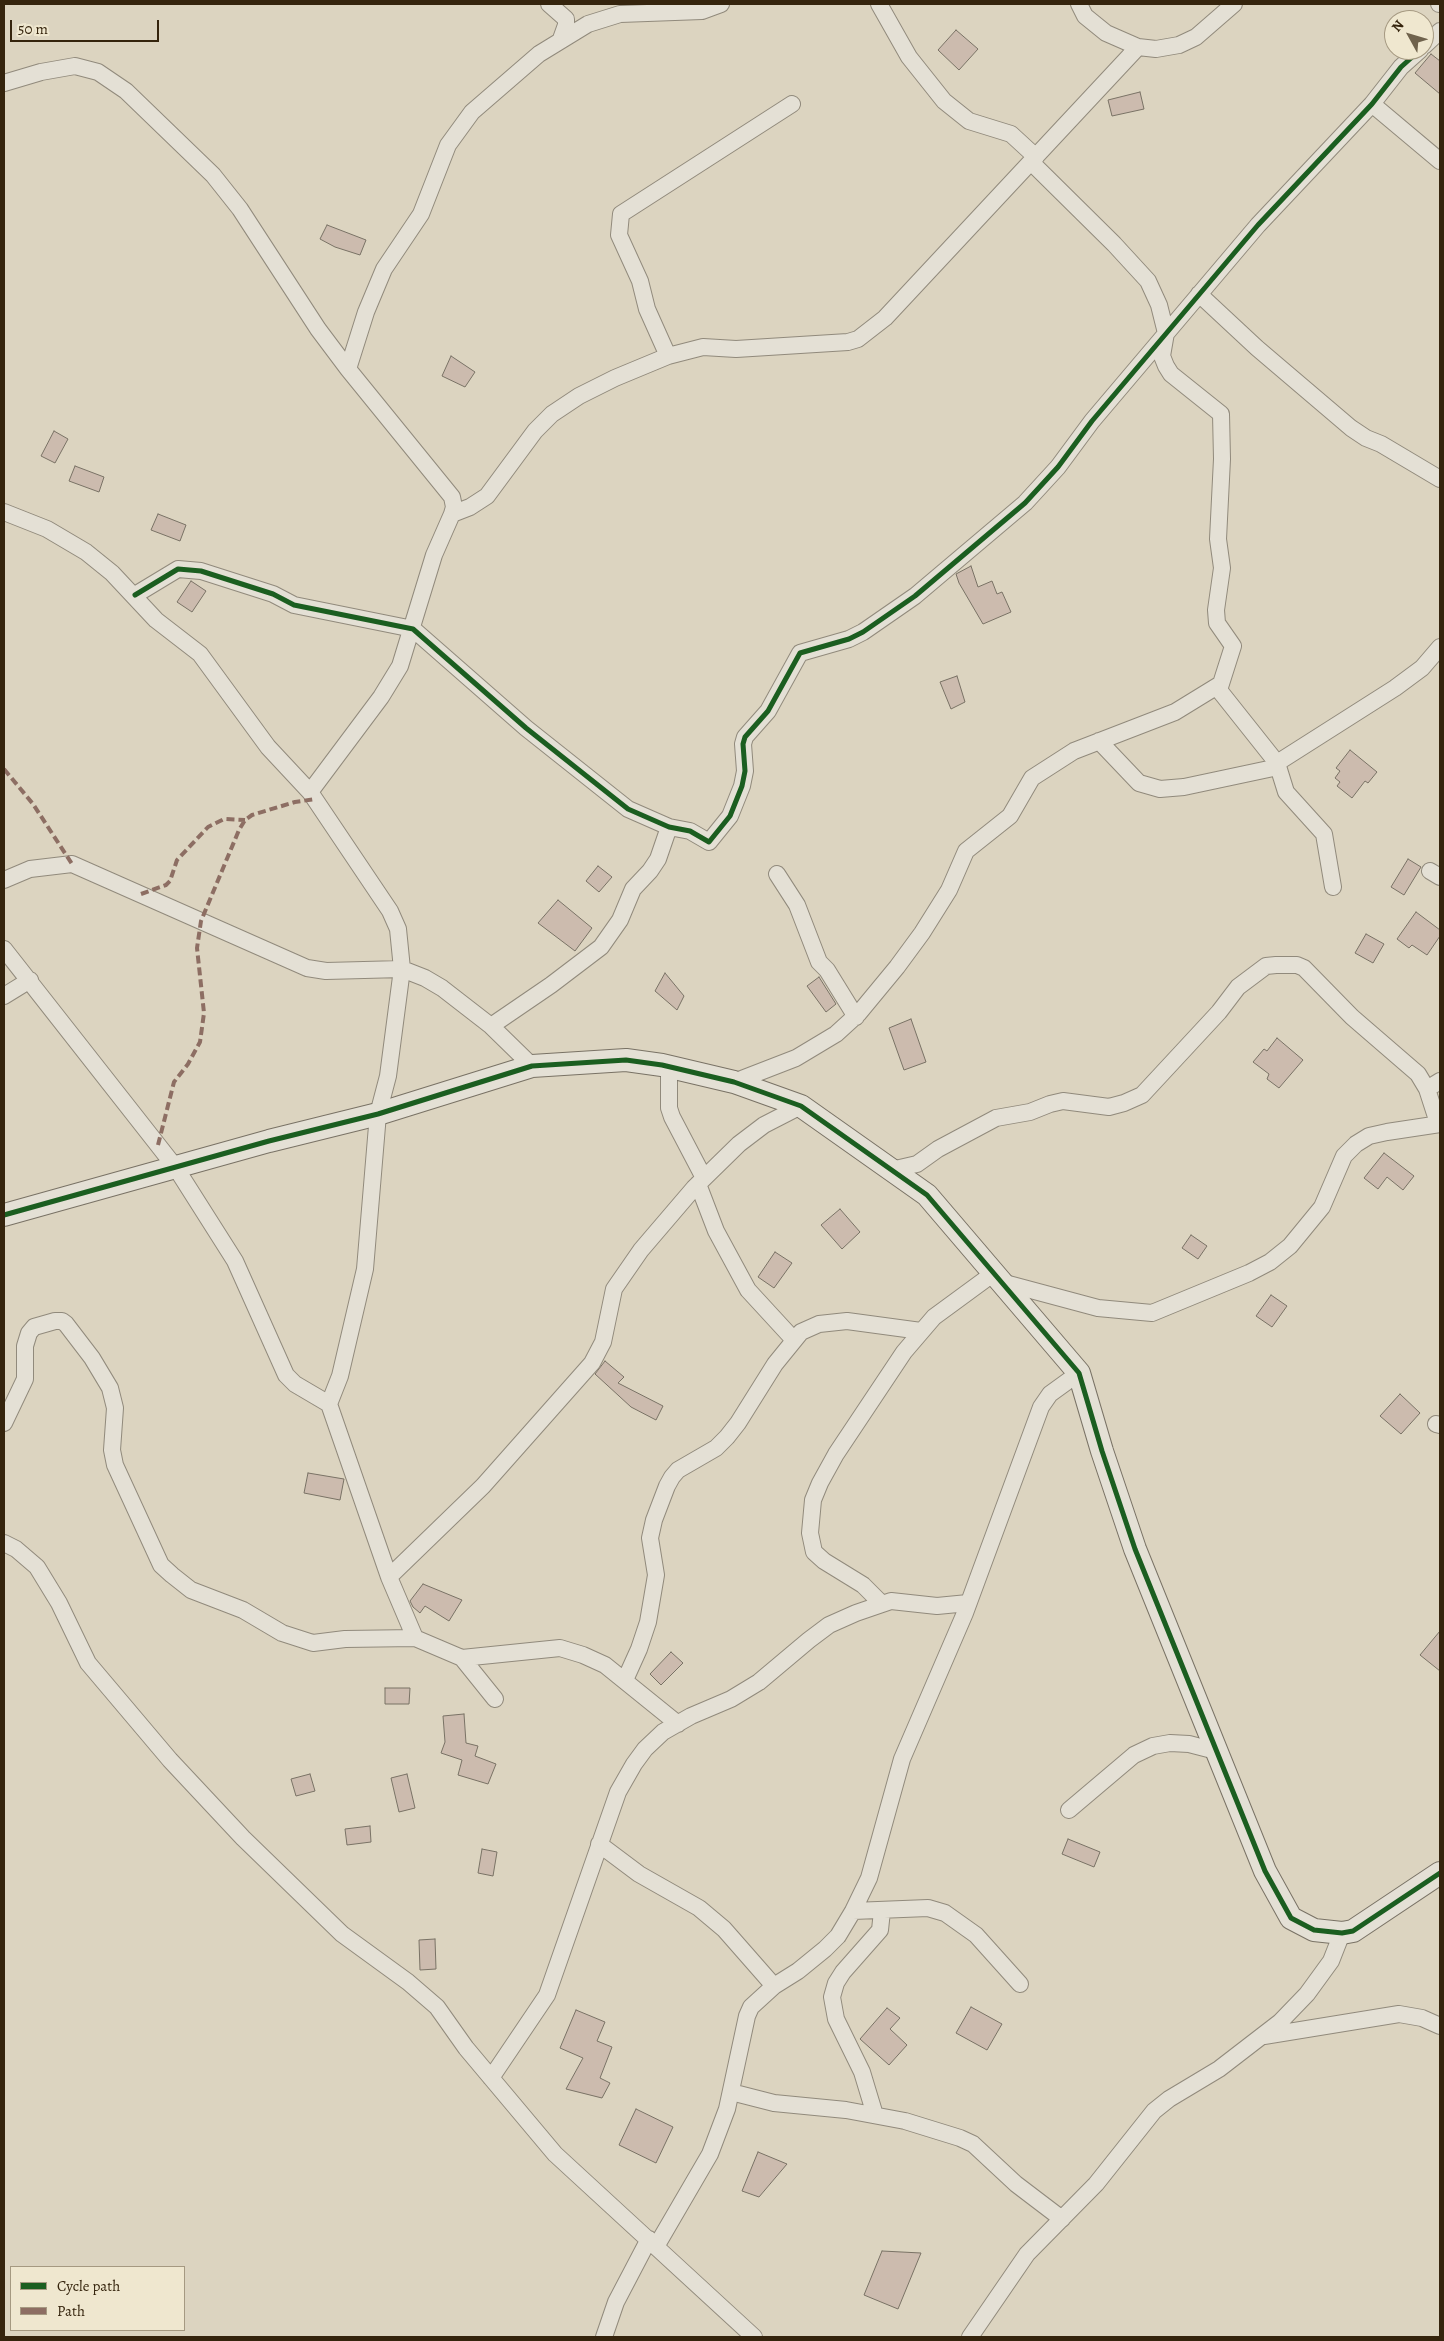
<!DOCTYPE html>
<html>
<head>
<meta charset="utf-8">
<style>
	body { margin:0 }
	#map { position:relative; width:1444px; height:2341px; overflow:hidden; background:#dcd4c0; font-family:Alegreya,serif }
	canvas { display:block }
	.frame { position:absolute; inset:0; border:5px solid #35240d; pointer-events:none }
	.legend { position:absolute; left:10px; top:2266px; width:175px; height:65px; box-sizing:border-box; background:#efe7cf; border:1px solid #a59981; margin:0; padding:6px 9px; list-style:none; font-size:15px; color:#35240d }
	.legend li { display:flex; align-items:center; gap:10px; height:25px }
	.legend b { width:25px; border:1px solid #a59981 }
	.north { position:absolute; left:1384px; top:10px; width:50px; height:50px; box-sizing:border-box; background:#efe7cf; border:1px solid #a59981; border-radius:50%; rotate:309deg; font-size:14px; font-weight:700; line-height:20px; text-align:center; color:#35240d }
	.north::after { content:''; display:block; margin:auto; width:18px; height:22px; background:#6f624c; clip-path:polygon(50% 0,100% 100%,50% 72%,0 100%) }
	.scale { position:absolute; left:10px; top:20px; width:149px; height:22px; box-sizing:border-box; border:2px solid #35240d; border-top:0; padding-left:6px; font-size:15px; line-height:18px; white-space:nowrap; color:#35240d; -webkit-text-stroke:4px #efe7cf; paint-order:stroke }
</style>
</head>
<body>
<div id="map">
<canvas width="1444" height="2341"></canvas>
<div class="frame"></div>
<ul class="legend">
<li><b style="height:6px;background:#1b5e20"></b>Cycle path</li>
<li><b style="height:6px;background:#8d6e63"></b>Path</li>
</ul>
<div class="north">N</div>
<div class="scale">50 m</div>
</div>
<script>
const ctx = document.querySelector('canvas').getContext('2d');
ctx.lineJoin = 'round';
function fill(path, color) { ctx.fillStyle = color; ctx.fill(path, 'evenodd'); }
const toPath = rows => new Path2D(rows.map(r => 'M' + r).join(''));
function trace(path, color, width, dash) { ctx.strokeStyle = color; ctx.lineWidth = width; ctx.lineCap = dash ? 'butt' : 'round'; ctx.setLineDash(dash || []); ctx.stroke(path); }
const building = toPath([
	[956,30,978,49,959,70,938,50,956,30],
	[1431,54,1440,61,1440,94,1415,73,1431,54],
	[1140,92,1144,109,1112,116,1108,100,1140,92],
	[327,225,366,240,360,255,335,247,320,239,327,225],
	[451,356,475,372,465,387,442,376,451,356],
	[54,431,68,439,55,463,41,456,54,431],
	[75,466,104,477,99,492,69,481,75,466],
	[158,514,186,525,180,541,151,530,158,514],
	[971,566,978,587,992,581,997,594,1002,592,1011,612,983,624,959,583,956,574,971,566],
	[191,581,206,591,192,612,177,602,191,581],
	[957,676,965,702,951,709,940,682,957,676],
	[1350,750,1377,772,1368,783,1365,781,1352,798,1337,786,1340,782,1335,778,1340,771,1336,768,1350,750],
	[1408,859,1421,867,1404,895,1391,887,1408,859],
	[598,866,612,877,599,892,586,881,598,866],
	[558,900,592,928,575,951,538,923,558,900],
	[1416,912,1440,930,1440,936,1427,955,1412,945,1409,948,1397,939,1416,912],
	[1366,934,1384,944,1373,963,1355,953,1366,934],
	[665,973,684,996,677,1010,655,991,665,973],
	[819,977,836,1004,826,1012,807,986,819,977],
	[911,1019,926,1062,904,1070,889,1028,911,1019],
	[1277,1038,1303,1060,1279,1088,1267,1079,1269,1074,1253,1062,1264,1049,1267,1051,1277,1038],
	[1384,1153,1414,1176,1403,1190,1387,1177,1378,1189,1364,1178,1384,1153],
	[840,1209,860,1232,842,1249,821,1225,840,1209],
	[1191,1235,1207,1246,1198,1259,1182,1248,1191,1235],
	[775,1252,792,1263,774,1288,758,1277,775,1252],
	[1271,1295,1287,1306,1272,1327,1256,1316,1271,1295],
	[605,1361,624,1377,618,1383,663,1406,656,1420,631,1407,595,1374,605,1361],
	[1400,1394,1420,1413,1401,1434,1380,1416,1400,1394],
	[308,1473,344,1479,340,1500,304,1493,308,1473],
	[423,1584,462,1600,449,1621,425,1606,420,1613,413,1607,410,1601,423,1584],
	[1440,1631,1440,1671,1420,1655,1440,1631],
	[671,1652,683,1663,661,1685,650,1674,671,1652],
	[385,1688,410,1688,409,1704,385,1704,385,1688],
	[464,1714,466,1743,478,1746,475,1756,496,1764,488,1784,458,1775,462,1760,441,1753,445,1742,443,1716,464,1714],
	[310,1774,315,1791,296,1796,291,1779,310,1774],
	[407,1774,415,1808,399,1812,391,1778,407,1774],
	[370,1826,371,1842,347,1845,345,1829,370,1826],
	[1068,1839,1100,1852,1094,1867,1062,1854,1068,1839],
	[482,1849,497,1852,493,1876,478,1873,482,1849],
	[435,1939,436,1969,420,1970,419,1940,435,1939],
	[971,2007,1002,2024,987,2050,956,2033,971,2007],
	[887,2008,900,2018,890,2029,907,2045,889,2065,860,2039,887,2008],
	[576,2010,605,2022,597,2041,612,2047,600,2078,610,2083,602,2098,566,2089,583,2058,560,2048,576,2010],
	[636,2109,673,2127,656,2163,619,2145,636,2109],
	[758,2152,787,2164,759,2197,742,2191,758,2152],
	[882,2251,921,2253,898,2309,864,2295,882,2251]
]);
const street = toPath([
	[549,4,566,19,566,25,561,39],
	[879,4,909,57,944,101,969,121,1011,134,1036,157],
	[1079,4,1085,16,1106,33,1138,47,1156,49,1179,45,1196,37,1234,4],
	[1439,4,1440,4],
	[1424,46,1440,31],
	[4,83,41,72,75,66,98,72,126,91,213,175,240,209,318,329,348,369,452,497,454,507,452,514,434,555,400,666,381,697,310,792],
	[1372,104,1440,161],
	[1031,162,1114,244,1148,281,1159,305,1166,333,1162,356,1166,366,1171,374,1221,414,1222,459,1218,539,1222,568,1216,610,1217,623,1233,646,1219,690,1277,763,1286,792,1324,834,1333,887],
	[1199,294,1257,348,1351,428,1366,438,1381,444,1440,479],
	[668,356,647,309,640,281,619,235,621,214,792,104],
	[348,369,366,312,384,269,421,214,448,145,472,112,539,54,588,24,620,14,702,11,721,4],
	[4,512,47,529,86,552,112,573,156,620,200,654,268,747,310,792,390,911,398,929,402,969,388,1076,378,1114,365,1269,340,1376,329,1404,389,1577,415,1638],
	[452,514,470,507,487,496,535,431,552,414,579,396,615,378,668,356,703,347,736,349,848,342,858,339,885,318,1138,47],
	[135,595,178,569,201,571,273,594,294,605,413,629,526,728,628,809,669,827,690,831,709,842,730,816,742,786,745,771,743,744,745,737,768,711,800,653,849,639,863,632,915,596,1025,503,1058,467,1092,421,1258,225,1372,104,1401,67,1420,50],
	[1099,741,1139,783,1160,789,1184,787,1278,767],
	[1277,763,1395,688,1422,668,1440,647],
	[1430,871,1440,877],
	[777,874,797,905,819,962,827,970,856,1017],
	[4,880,30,869,72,864,307,968,326,971,402,969,425,978,442,988,491,1026,532,1066],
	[4,949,176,1168,235,1261,286,1375,295,1384,329,1404],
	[4,996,30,980],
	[491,1026,551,985,601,947,620,920,633,889,650,871,658,859,669,827],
	[669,1067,669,1108,672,1117,704,1178],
	[734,1082,796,1058,836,1034,859,1013,897,967,922,933,949,890,966,851,1010,816,1032,778,1074,751,1175,712,1219,685],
	[1427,1089,1440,1081],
	[891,1170,917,1164,938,1149,996,1118,1030,1112,1050,1104,1063,1101,1109,1107,1124,1103,1142,1095,1219,1012,1238,987,1266,966,1276,965,1297,965,1304,968,1352,1017,1418,1074,1427,1089,1438,1123],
	[698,1184,716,1231,748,1290,794,1340],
	[1001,1282,1098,1308,1152,1313,1249,1273,1270,1262,1290,1246,1322,1207,1344,1156,1356,1144,1369,1136,1387,1132,1440,1124],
	[4,1423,25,1379,25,1346,29,1333,34,1327,55,1321,62,1321,66,1324,92,1358,110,1388,115,1408,112,1450,115,1465,161,1565,172,1575,191,1590,243,1610,282,1633,313,1643,345,1639,415,1638,462,1658,495,1699],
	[1436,1424,1440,1425],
	[4,1543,16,1549,37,1567,59,1603,88,1663,170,1760,243,1838,342,1934,408,1982,437,2007,466,2048,555,2154,754,2337],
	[389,1577,483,1486,592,1363,603,1342,614,1289,641,1250,694,1188,739,1144,764,1125,801,1106],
	[882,1604,863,1585,824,1561,814,1552,810,1533,813,1500,820,1483,836,1454,904,1352,934,1317,994,1273],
	[462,1658,560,1648,583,1655,605,1665,678,1724],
	[625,1680,639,1649,648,1622,656,1575,650,1538,654,1520,667,1486,672,1477,678,1470,716,1448,727,1437,738,1423,775,1364,801,1332,819,1324,847,1321,921,1331],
	[1069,1810,1134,1755,1153,1746,1170,1743,1189,1744,1216,1751],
	[599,1844,639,1874,699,1908,724,1929,774,1986],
	[853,1911,928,1908,945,1913,976,1935,1020,1984],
	[1264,2036,1399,2014,1422,2018,1440,2026],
	[491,2078,547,1995,618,1792,634,1764,645,1749,663,1732,691,1716,731,1699,759,1682,809,1640,829,1625,856,1613,891,1601,937,1606,968,1603],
	[731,2092,774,2103,846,2110,905,2121,960,2138,973,2144,1016,2184,1062,2219],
	[875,2115,862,2072,836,2019,832,1997,836,1983,843,1972,880,1930,882,1911],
	[657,2245,710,2154,727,2109,747,2016,751,2007,774,1986,798,1971,825,1949,838,1936,853,1911,869,1878,902,1759,965,1613,1041,1407,1050,1394,1079,1373],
	[604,2337,616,2302,649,2239],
	[970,2337,1027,2254,1096,2184,1154,2111,1169,2099,1219,2069,1280,2022,1307,1994,1331,1961,1342,1933]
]);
const secondary = toPath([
	[4,1215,269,1141,378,1114,532,1066,626,1060,662,1065,734,1082,801,1106,927,1195,1079,1373,1102,1451,1135,1549,1265,1871,1291,1918,1314,1930,1342,1933,1353,1931,1440,1873]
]);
const quiet = toPath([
	[4,769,33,804,72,864],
	[141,894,166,885,170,881,177,860,208,827,224,819,245,820],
	[158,1145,174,1082,188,1064,200,1042,204,1013,197,948,201,921,239,830,245,820,252,815,295,802,315,799]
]);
const cycleway = toPath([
	[135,595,178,569,201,571,273,594,294,605,413,629,526,728,628,809,669,827,690,831,709,842,730,816,742,786,745,771,743,744,745,737,768,711,800,653,849,639,863,632,915,596,1025,503,1058,467,1092,421,1258,225,1372,104,1401,67,1420,50],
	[4,1215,269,1141,378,1114,532,1066,626,1060,662,1065,734,1082,801,1106,927,1195,1079,1373,1102,1451,1135,1549,1265,1871,1291,1918,1314,1930,1342,1933,1353,1931,1440,1873]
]);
fill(building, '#ccbbae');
trace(building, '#797265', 1);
trace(street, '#918a7c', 18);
trace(secondary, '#797265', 24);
trace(street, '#e4e0d5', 16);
trace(secondary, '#e4e0d5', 22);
trace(quiet, '#8d6e63', 4, [8, 4]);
trace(cycleway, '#1b5e20', 5);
</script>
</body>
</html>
